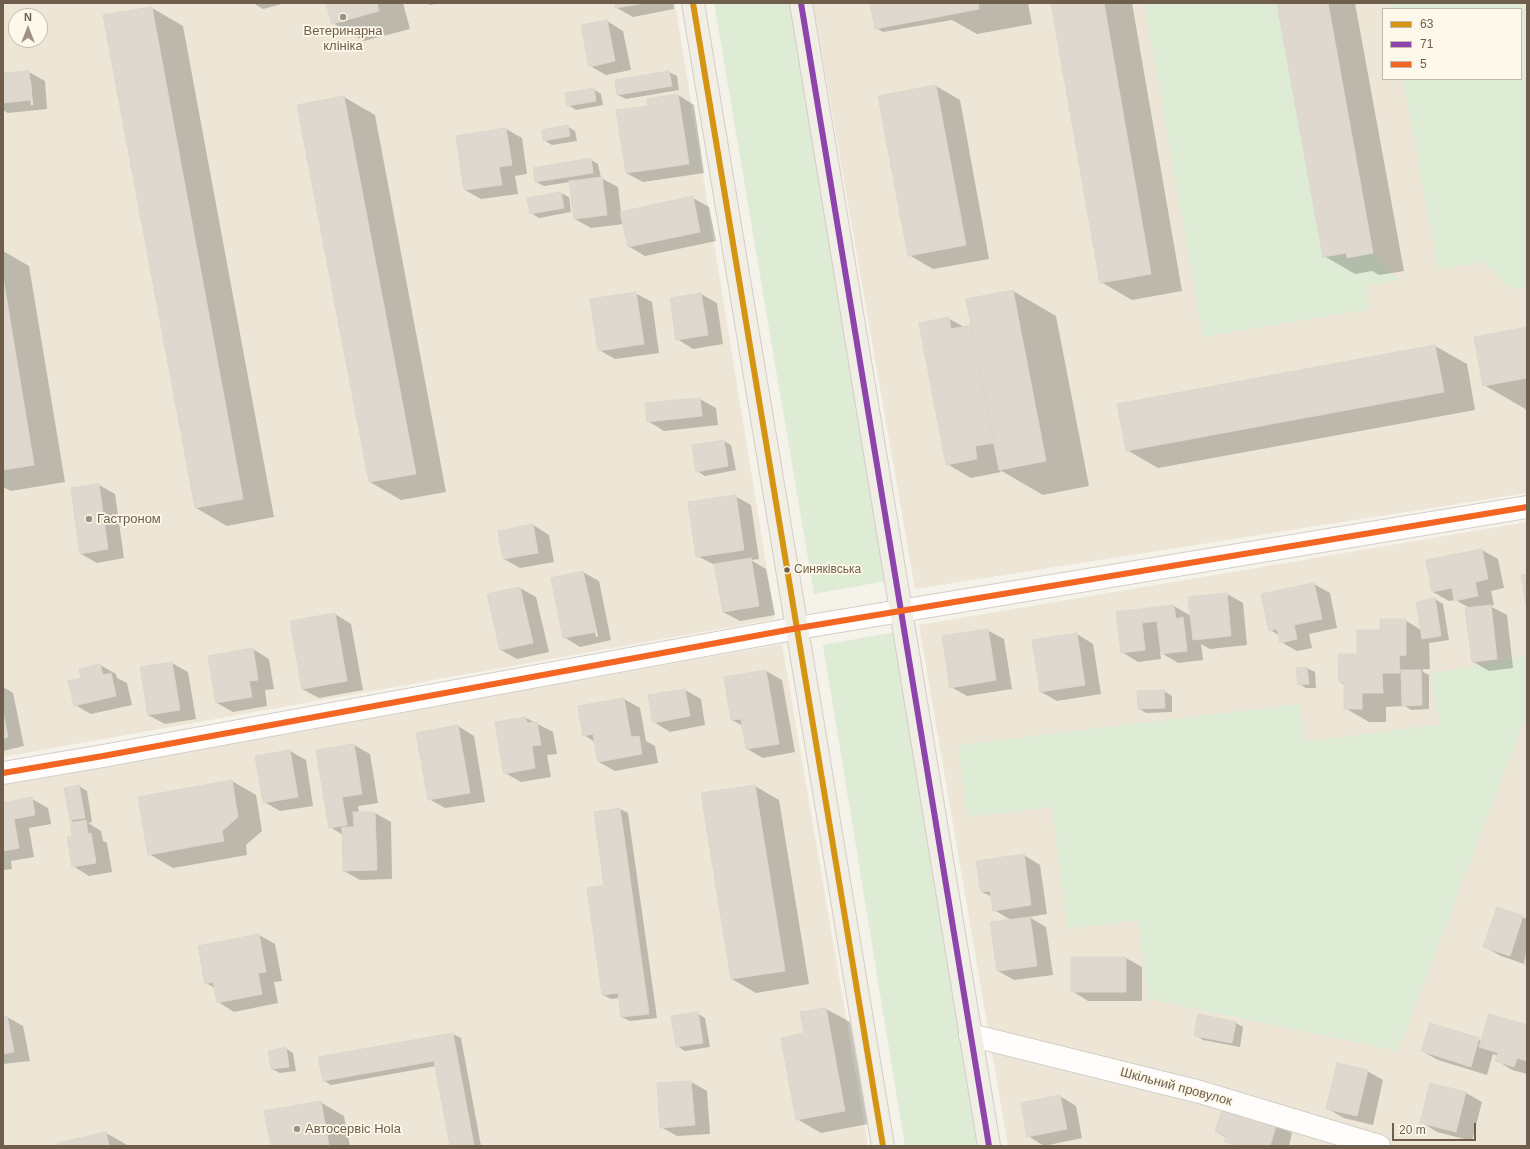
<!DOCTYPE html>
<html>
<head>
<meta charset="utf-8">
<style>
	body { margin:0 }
	#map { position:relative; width:1530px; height:1149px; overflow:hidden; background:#f5f2e9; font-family:Helvetica,sans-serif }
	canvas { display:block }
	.frame { position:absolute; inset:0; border:4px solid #6f5e4c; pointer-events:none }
	.legend { position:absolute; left:1382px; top:8px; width:140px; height:72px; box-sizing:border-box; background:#fdf8e9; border:1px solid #c4baaa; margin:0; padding:5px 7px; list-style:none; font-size:12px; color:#6f5e4c }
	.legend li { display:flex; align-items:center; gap:8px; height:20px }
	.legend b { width:20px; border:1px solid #c4baaa }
	.north { position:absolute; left:8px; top:8px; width:40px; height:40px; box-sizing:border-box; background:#fdf8e9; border:1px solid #c4baaa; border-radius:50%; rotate:0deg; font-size:11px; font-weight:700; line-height:16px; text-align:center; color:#6f5e4c }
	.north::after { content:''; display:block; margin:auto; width:14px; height:18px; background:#9e9283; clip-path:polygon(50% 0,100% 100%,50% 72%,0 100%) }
	.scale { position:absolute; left:1392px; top:1123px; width:84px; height:18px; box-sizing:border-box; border:2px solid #6f5e4c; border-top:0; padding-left:5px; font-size:12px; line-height:14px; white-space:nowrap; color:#6f5e4c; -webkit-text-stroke:3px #fdf8e9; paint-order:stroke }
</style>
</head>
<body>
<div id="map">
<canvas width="1530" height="1149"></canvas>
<div class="frame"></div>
<ul class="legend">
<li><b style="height:5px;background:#d59413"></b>63</li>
<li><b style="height:5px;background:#8e44ad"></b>71</li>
<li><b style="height:5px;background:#f26522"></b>5</li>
</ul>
<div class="north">N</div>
<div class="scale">20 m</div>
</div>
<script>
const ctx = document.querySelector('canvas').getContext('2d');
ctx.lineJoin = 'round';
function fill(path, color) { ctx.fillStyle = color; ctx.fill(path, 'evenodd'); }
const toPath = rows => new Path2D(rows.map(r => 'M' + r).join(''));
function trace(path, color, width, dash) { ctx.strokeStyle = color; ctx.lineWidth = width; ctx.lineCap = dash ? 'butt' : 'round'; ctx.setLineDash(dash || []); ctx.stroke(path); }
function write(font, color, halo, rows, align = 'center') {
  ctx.font = font + ' Helvetica,sans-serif'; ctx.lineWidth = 3.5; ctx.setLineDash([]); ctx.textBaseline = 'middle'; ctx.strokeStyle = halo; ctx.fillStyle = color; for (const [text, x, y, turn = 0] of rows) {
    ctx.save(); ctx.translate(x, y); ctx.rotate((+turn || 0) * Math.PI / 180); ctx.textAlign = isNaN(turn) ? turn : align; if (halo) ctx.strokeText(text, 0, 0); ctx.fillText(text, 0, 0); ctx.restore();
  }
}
const residential = toPath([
	[3,3,675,3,775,619,3,757],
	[16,16,40,16,40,40,16,40],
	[813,3,1527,3,1527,493,915,589],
	[1383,9,1521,9,1521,79,1383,79],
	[1527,522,1527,1146,1008,1146,919,625],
	[782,644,868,1146,3,1146,3,783]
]);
const green = toPath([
	[714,3,790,3,886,581,814,594],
	[1144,3,1277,3,1323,257,1346,253,1347,258,1373,253,1399,280,1366,286,1370,309,1203,337],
	[1389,3,1527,3,1527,287,1511,289,1483,262,1438,270,1403,79,1521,79,1521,9,1390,9],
	[895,632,978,1146,905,1146,823,645],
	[1527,656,1527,724,1523,723,1398,1051,1148,999,1138,920,1067,929,1052,807,967,817,958,745,1299,704,1306,742,1440,724,1430,674]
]);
const shadow = toPath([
	[253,3,285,3,263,9],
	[327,3,403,3,410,29,364,41,333,23],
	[427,3,440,3,430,5],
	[616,3,673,3,674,9,633,17,617,8],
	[871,3,1028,3,1032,24,977,34,952,20,883,32,876,28],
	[1052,3,1132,3,1182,291,1132,300,1101,282],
	[1278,3,1355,3,1404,271,1379,275,1372,271,1355,274,1324,256],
	[152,8,183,26,274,517,227,526,196,508],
	[607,21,623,31,631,70,606,75,590,66],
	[29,72,45,81,47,109,8,113,3,110,3,74],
	[29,81,31,81,33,105,31,105],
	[669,72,677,76,679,90,626,99,618,95],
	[936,86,960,100,989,259,933,269,909,255],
	[593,89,601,94,603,105,576,110,568,105],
	[678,95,694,105,704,173,643,182,626,173,649,106,648,100],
	[344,97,375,115,446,492,401,500,370,482,299,105],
	[567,126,575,131,577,141,552,145,544,140],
	[506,129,522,138,527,174,515,176,518,194,481,199,465,190,457,136],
	[590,159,598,164,601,178,618,187,621,213,693,198,709,207,716,241,645,256,628,246,624,224,591,228,575,219,570,182,544,186,536,182],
	[561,193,569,197,571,212,539,218,531,213],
	[3,251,29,266,65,482,11,491,3,487],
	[1013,291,1056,316,1089,486,1043,495,1000,470,1001,472,971,478,947,464,948,318,964,327,973,327],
	[635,293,652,302,659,353,615,359,599,350],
	[701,294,717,303,723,344,693,349,677,339],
	[1527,329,1527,410,1484,385],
	[1435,346,1467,364,1475,410,1158,468,1127,450,1119,404],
	[700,399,716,408,718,425,664,431,648,421],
	[724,441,731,445,736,470,705,476,697,471],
	[99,485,115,494,124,558,97,563,81,554],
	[735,496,751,505,759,559,751,560,766,569,775,615,740,621,723,612,715,565,697,556],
	[533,525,549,535,554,562,520,568,504,559],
	[1482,550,1498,559,1504,588,1491,591,1494,605,1490,606,1507,615,1513,668,1489,671,1472,661,1470,608,1455,600,1449,601,1433,592],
	[583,572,599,581,611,640,580,647,564,637],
	[584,583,586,583,598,636,596,637],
	[1314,584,1330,593,1337,628,1309,634,1312,648,1297,651,1281,642,1280,636,1270,630],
	[520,588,536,597,549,652,517,659,501,650],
	[1227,594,1243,603,1247,645,1210,649,1201,644,1203,660,1178,663,1160,652,1161,659,1138,662,1122,652,1117,613,1174,606,1191,616],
	[1435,599,1443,604,1449,640,1429,643,1430,669,1423,669,1423,672,1429,675,1429,709,1411,710,1405,706,1386,707,1386,722,1369,722,1345,708,1345,685,1340,682,1358,655,1382,631,1405,620,1421,630],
	[335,614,351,624,363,690,319,698,302,689],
	[987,630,1004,639,1012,689,967,696,951,687],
	[1077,634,1093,644,1101,694,1057,701,1041,692],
	[253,649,269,659,274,689,265,690,267,706,233,712,217,703],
	[172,663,188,672,196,719,165,724,148,715,141,668],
	[100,665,116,674,117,678,127,683,132,705,91,714,75,705,82,679],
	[1307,668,1315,672,1316,688,1306,688,1299,684,1297,669],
	[766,671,782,680,795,752,763,758,747,749,743,726,732,720],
	[3,687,13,693,24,746,3,751],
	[685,690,701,699,705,725,670,732,654,722],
	[1164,691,1172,696,1172,712,1146,713,1138,708,1138,692],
	[624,699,640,708,646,741,655,746,658,763,615,771,599,762,595,742,584,735],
	[526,718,553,732,557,754,547,755,551,777,521,782,505,773],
	[458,726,474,736,485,802,445,808,429,799],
	[354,745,370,754,378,803,358,806,359,813,375,813,391,822,392,879,360,880,344,871,343,835,330,827],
	[290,751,306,760,313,806,280,811,264,802],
	[232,781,256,795,262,831,246,845,247,855,173,868,149,854],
	[79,786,87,791,92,822,88,823,101,831,103,841,107,843,112,872,89,876,73,866,73,837,76,823,70,820],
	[755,786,779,800,809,984,756,993,732,979],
	[32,799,48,808,51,824,29,828,34,857,11,861,12,869,3,870,3,804],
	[620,809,628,813,657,1018,630,1021,622,1017,620,998,611,999,603,995,605,886],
	[1024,855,1040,865,1047,914,1029,917,1046,927,1053,975,1014,980,998,971,1011,920,994,910,992,897,982,892],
	[1497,908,1527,919,1527,965,1501,956,1485,947],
	[259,935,275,944,282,981,274,982,278,1003,234,1012,218,1002,215,988,206,983],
	[1126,958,1142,967,1142,1001,1088,1001,1072,991],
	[826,1009,850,1022,868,1124,821,1133,797,1119,805,1034],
	[697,1013,705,1018,710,1047,685,1051,677,1046],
	[7,1017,23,1026,30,1061,3,1064,3,1018],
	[1236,1023,1243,1027,1240,1047,1203,1040,1195,1035],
	[1431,1025,1482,1041,1527,1026,1527,1074,1512,1070,1496,1060,1498,1056,1493,1054,1487,1075,1438,1060,1422,1051],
	[453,1034,461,1038,481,1146,451,1146,436,1066,331,1085,323,1080],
	[285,1048,293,1053,296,1071,280,1073,272,1069],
	[1367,1071,1383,1080,1373,1125,1344,1118,1328,1109],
	[691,1082,707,1091,710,1134,677,1136,661,1127],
	[1431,1084,1466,1093,1482,1102,1472,1141,1437,1132,1421,1122],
	[1060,1096,1076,1106,1082,1138,1044,1146,1028,1136],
	[320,1102,344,1116,350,1146,272,1146],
	[1276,1123,1292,1133,1289,1146,1234,1146,1226,1141,1227,1138,1216,1132],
	[106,1133,129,1146,60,1146]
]);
const building = toPath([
	[326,3,377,3,379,11,332,24,326,3],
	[615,3,645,3,616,8,615,3],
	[870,3,978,3,979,9,875,29,870,3],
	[1051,3,1104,3,1151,274,1100,283,1051,3],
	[1277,3,1328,3,1373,253,1347,258,1346,253,1323,257,1277,3],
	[152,7,243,499,195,508,103,15,152,7],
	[607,20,615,61,589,67,581,25,607,20],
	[29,71,32,100,3,103,3,73,29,71],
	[669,71,672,86,617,95,615,80,669,71],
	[936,85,966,245,908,256,878,96,936,85],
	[594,88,596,101,567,106,565,93,594,88],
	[678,94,689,164,626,173,616,110,648,106,647,99,678,94],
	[344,96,416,474,369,482,297,105,344,96],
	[568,125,570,136,543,141,542,130,568,125],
	[506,128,512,165,499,167,502,185,464,190,456,136,506,128],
	[591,158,593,173,535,182,533,168,591,158],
	[602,177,607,215,574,219,569,181,602,177],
	[561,192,564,208,530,214,527,198,561,192],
	[693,196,700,232,628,247,620,212,693,196],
	[3,277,34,465,3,470,3,277],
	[1013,290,1046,461,999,470,966,299,1013,290],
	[636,292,644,344,598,351,590,299,636,292],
	[701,293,708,335,676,340,670,298,701,293],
	[949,317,951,329,971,325,994,443,975,446,977,459,946,465,919,323,949,317],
	[1527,327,1527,378,1483,386,1474,337,1527,327],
	[1435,345,1444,392,1126,451,1117,404,1435,345],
	[700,398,702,416,647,422,645,403,700,398],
	[724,440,728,466,696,472,692,445,724,440],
	[99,484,108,549,80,554,71,488,99,484],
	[736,495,744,550,696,557,688,502,736,495],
	[533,524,538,553,503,559,498,531,533,524],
	[1482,549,1488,579,1475,582,1478,596,1454,601,1452,588,1432,592,1426,560,1482,549],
	[751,558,759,606,723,612,714,564,751,558],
	[583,571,596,632,563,638,551,578,583,571],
	[1527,574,1527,604,1526,604,1521,575,1527,574],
	[1314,583,1322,619,1294,625,1297,639,1280,643,1277,629,1269,631,1261,594,1314,583],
	[520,587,533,643,500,650,487,594,520,587],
	[1227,593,1231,636,1193,640,1188,597,1227,593],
	[1435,598,1441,636,1422,639,1416,602,1435,598],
	[1174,605,1176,619,1183,617,1187,651,1161,654,1157,621,1142,623,1145,650,1121,653,1116,612,1174,605],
	[1491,605,1497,659,1472,662,1465,608,1491,605],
	[335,613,347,681,302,689,290,621,335,613],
	[1380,619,1406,619,1406,655,1399,656,1400,673,1382,673,1383,693,1362,693,1362,709,1344,709,1344,682,1339,682,1338,654,1357,654,1357,630,1380,630,1380,619],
	[988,629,996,680,950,688,942,636,988,629],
	[1077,633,1085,685,1040,692,1032,640,1077,633],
	[253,648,258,680,249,681,252,697,216,703,208,656,253,648],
	[172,662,180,710,148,715,140,667,172,662],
	[100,664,103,675,111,673,116,696,74,706,68,681,81,678,79,669,100,664],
	[1307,667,1309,684,1298,685,1296,668,1307,667],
	[766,670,779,744,746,749,741,719,731,720,724,677,766,670],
	[1401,670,1421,670,1422,705,1402,706,1401,670],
	[685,689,690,716,653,723,648,695,685,689],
	[1164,690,1165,708,1138,709,1137,691,1164,690],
	[624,698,631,737,639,736,642,754,598,762,593,734,583,736,578,706,624,698],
	[3,711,8,737,3,739,3,711],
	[526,717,527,723,537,722,541,745,532,746,535,768,504,774,495,722,526,717],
	[458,725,470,793,428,800,416,733,458,725],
	[354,744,362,794,342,797,347,825,329,828,316,750,354,744],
	[290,750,298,797,263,803,255,756,290,750],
	[232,780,238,817,222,831,224,841,148,855,138,797,232,780],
	[79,785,85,818,70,820,64,788,79,785],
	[755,785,785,971,731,979,701,793,755,785],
	[32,797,35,815,14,819,19,848,3,851,3,803,32,797],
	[620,808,649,1014,621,1017,618,993,602,995,587,888,604,885,594,812,620,808],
	[353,812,375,812,377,870,343,871,342,827,354,827,353,812],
	[86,820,88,834,91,833,96,863,72,867,67,837,72,836,70,823,86,820],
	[1024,854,1031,905,993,911,990,891,981,892,976,861,1024,854],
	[1497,907,1523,916,1510,956,1483,947,1497,907],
	[1030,917,1037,966,997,971,990,922,1030,917],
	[259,934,266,972,258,973,262,994,217,1003,213,982,205,984,198,946,259,934],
	[1527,950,1527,965,1524,964,1527,950],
	[1071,957,1126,957,1126,992,1071,992,1071,957],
	[826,1008,845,1111,796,1120,781,1038,804,1033,800,1012,826,1008],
	[698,1012,703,1043,676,1047,671,1016,698,1012],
	[1198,1014,1236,1022,1232,1043,1194,1036,1198,1014],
	[1489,1014,1527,1025,1527,1061,1517,1058,1514,1067,1495,1061,1498,1053,1479,1047,1489,1014],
	[7,1016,14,1052,3,1054,3,1017,7,1016],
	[1430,1023,1479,1038,1471,1067,1421,1051,1430,1023],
	[453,1033,474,1146,450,1146,434,1061,323,1081,318,1057,453,1033],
	[286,1047,289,1067,271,1069,268,1051,286,1047],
	[1337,1063,1368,1070,1357,1116,1326,1109,1337,1063],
	[691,1081,695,1125,660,1128,657,1083,691,1081],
	[1430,1083,1466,1092,1456,1132,1420,1123,1430,1083],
	[1060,1095,1067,1129,1027,1137,1021,1103,1060,1095],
	[321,1101,329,1146,271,1146,264,1111,321,1101],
	[1223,1106,1277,1122,1270,1146,1240,1146,1224,1142,1226,1136,1215,1132,1223,1106],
	[106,1132,109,1146,58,1146,58,1143,106,1132]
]);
const minor = toPath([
	[970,1035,1200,1092,1379,1146]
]);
const tertiary = toPath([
	[3,773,103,756,798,628,1527,507]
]);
const primary = toPath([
	[693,3,883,1146],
	[801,3,989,1146]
]);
const bus1 = toPath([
	[693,3,883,1146]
]);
const bus2 = toPath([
	[801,3,989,1146]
]);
const bus3 = toPath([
	[3,773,103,756,798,628,1527,507]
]);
const markers = [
	[343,17,4,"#9e9283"],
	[89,519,4,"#9e9283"],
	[787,570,3.5,"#6f5e4c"],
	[297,1129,4,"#9e9283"]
];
const busNames = [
	["Синяківська",794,570]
];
const poiNames = [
	["Ветеринарна",343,31,"center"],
	["клініка",343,46,"center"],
	["Гастроном",97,519],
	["Автосервіс Hola",305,1129]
];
const streetNames = [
	["Шкільний провулок",1176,1087,15]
];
fill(residential, '#ede6d7');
fill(green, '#deebd5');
fill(shadow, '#0003');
fill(building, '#ded8cf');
trace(building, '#ddd6cc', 1);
trace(minor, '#d3cfc7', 24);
trace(tertiary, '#d3cfc7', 24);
trace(primary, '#d3cec6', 24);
trace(minor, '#fefdfc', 22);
trace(tertiary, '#fefdfc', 22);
trace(primary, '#f1eee5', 22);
trace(bus1, '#d59413', 6);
trace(bus2, '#8e44ad', 6);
trace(bus3, '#f26522', 6);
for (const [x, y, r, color] of markers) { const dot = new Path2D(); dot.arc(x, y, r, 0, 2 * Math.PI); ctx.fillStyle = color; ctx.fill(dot); trace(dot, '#fdf8e9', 1.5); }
write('12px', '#6f5e4c', '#fdf8e9', busNames, 'left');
write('13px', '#6f5e4c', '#fdf8e9', poiNames, 'left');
write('13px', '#6f5e4c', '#fdf8e9', streetNames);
</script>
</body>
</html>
